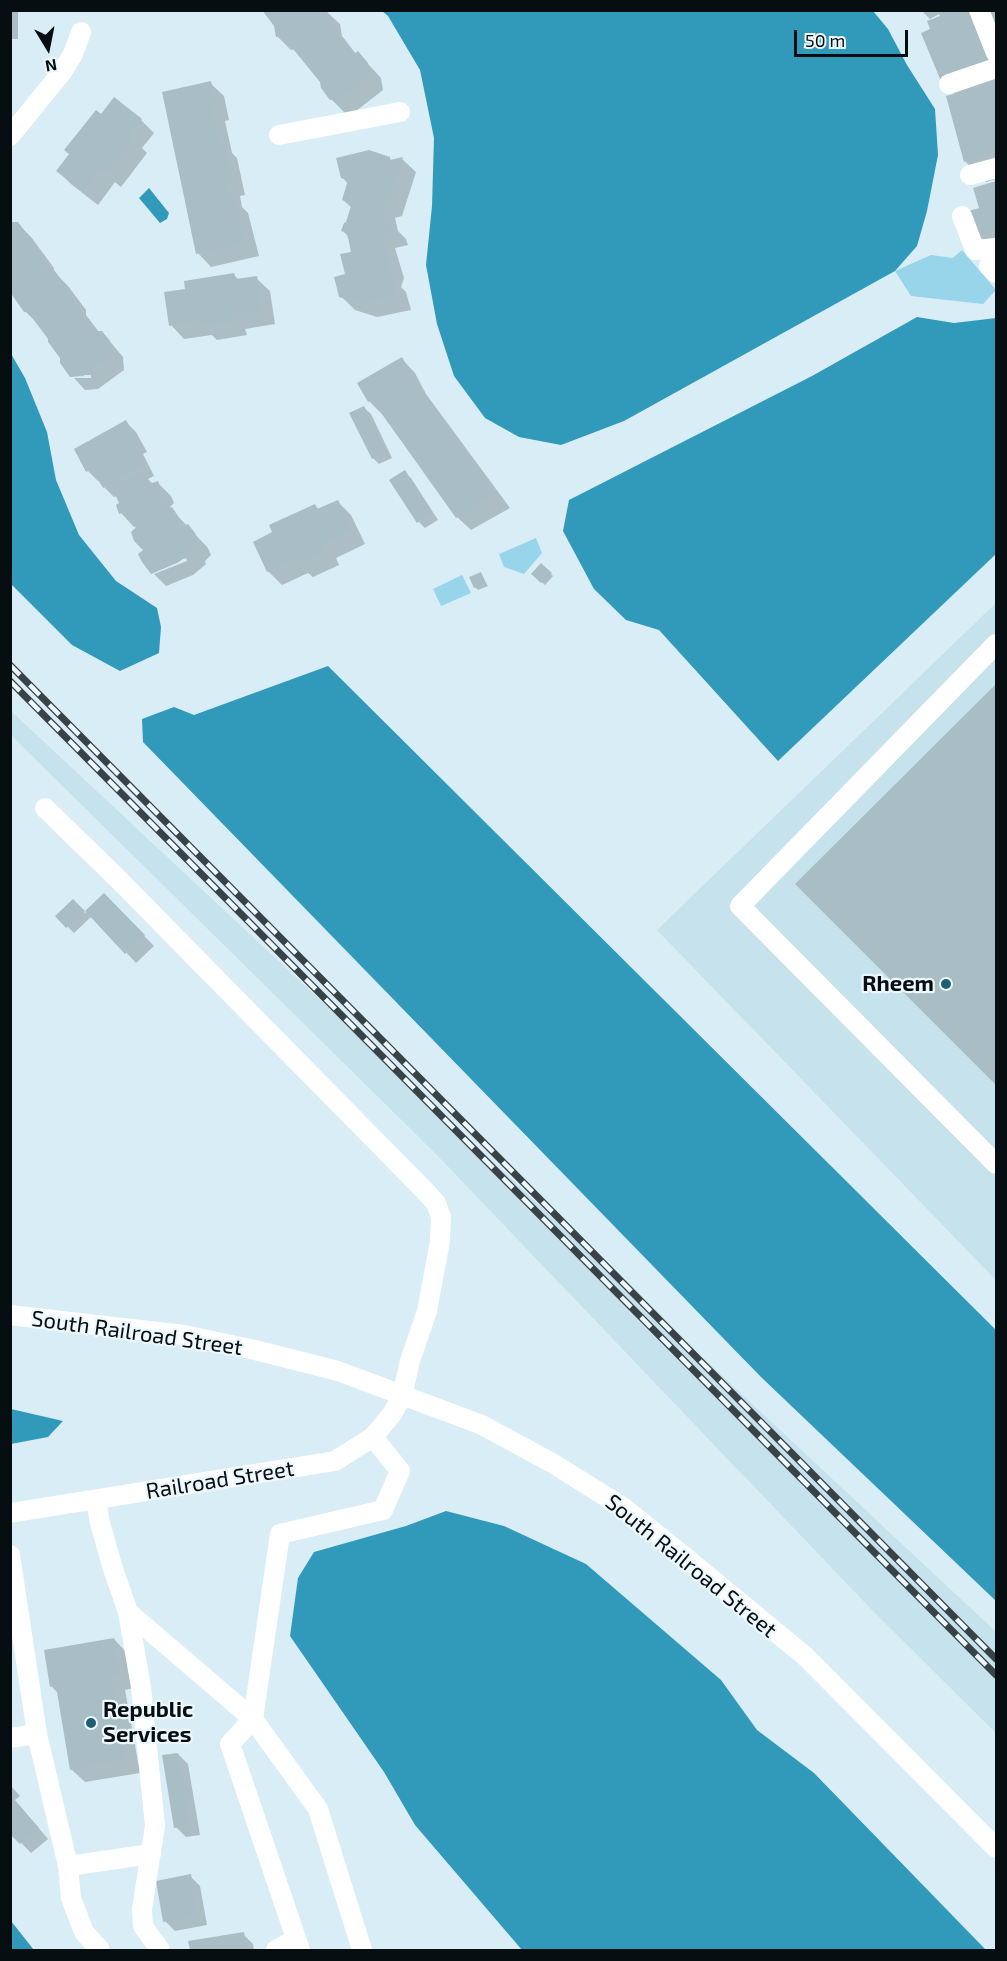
<!DOCTYPE html>
<html>
<head>
<meta charset="utf-8">
<style>
	body { margin:0 }
	#map { position:relative; width:1007px; height:1961px; overflow:hidden; background:#d8edf5; font-family:"Exo 2",sans-serif }
	canvas { display:block }
	.frame { position:absolute; inset:0; border:12px solid #070e11; pointer-events:none }
	.north { position:absolute; left:18px; top:18px; width:60px; height:60px; -webkit-text-stroke:4px #ecf8fd; paint-order:stroke; rotate:170deg; font-size:16px; font-weight:700; line-height:24px; text-align:center; color:#070e11 }
	.north::after { content:''; display:block; margin:auto; width:21px; height:27px; background:#070e11; clip-path:polygon(50% 0,100% 100%,50% 72%,0 100%) }
	.scale { position:absolute; left:794px; top:30px; width:114px; height:27px; box-sizing:border-box; border:3px solid #070e11; border-top:0; padding-left:8px; font-size:18px; line-height:21px; white-space:nowrap; color:#070e11; -webkit-text-stroke:4px #ecf8fd; paint-order:stroke }
</style>
</head>
<body>
<div id="map">
<canvas width="1007" height="1961"></canvas>
<div class="frame"></div>
<div class="north">N</div>
<div class="scale">50 m</div>
</div>
<script>
const ctx = document.querySelector('canvas').getContext('2d');
ctx.lineJoin = 'round';
function fill(path, color) { ctx.fillStyle = color; ctx.fill(path, 'evenodd'); }
const toPath = rows => new Path2D(rows.map(r => 'M' + r).join(''));
function trace(path, color, width, dash) { ctx.strokeStyle = color; ctx.lineWidth = width; ctx.lineCap = dash ? 'butt' : 'round'; ctx.setLineDash(dash || []); ctx.stroke(path); }
function write(font, color, halo, rows, align = 'center') {
  ctx.font = font + ' "Exo 2",sans-serif'; ctx.lineWidth = 4.5; ctx.setLineDash([]); ctx.textBaseline = 'middle'; ctx.strokeStyle = halo; ctx.fillStyle = color; for (const [text, x, y, turn = 0] of rows) {
    ctx.save(); ctx.translate(x, y); ctx.rotate((+turn || 0) * Math.PI / 180); ctx.textAlign = isNaN(turn) ? turn : align; if (halo) ctx.strokeText(text, 0, 0); ctx.fillText(text, 0, 0); ctx.restore();
  }
}
const built = toPath([
	[996,603,996,1280,657,930],
	[11,711,996,1632,996,1733,874,1612,437,1155,11,735]
]);
const green = toPath([
	[962,250,996,290,983,304,911,296,895,271,931,255,953,258],
	[536,538,542,553,524,574,504,567,499,554],
	[462,575,471,593,441,606,433,589]
]);
const water = toPath([
	[382,11,873,11,888,29,907,65,935,109,938,155,927,211,917,246,895,271,624,421,561,445,519,437,485,418,454,376,437,324,426,265,432,206,434,138,420,70,388,16],
	[149,188,169,213,167,219,160,223,139,198],
	[917,317,954,323,996,318,996,554,778,761,659,630,626,620,594,589,563,531,569,500,812,376],
	[10,352,25,378,47,432,56,480,79,535,116,581,157,608,161,627,159,653,120,671,72,645,11,584],
	[328,666,996,1330,996,1601,761,1377,143,742,142,719,174,707,194,715],
	[11,1409,63,1421,48,1437,11,1444],
	[446,1511,504,1526,586,1564,721,1680,757,1730,814,1773,986,1950,522,1950,415,1825,384,1772,290,1636,298,1578,314,1552,406,1526],
	[11,1921,34,1950,11,1950]
]);
const shadow = toPath([
	[10,10,18,10,18,39,11,39,10,68],
	[921,10,974,10,996,65,996,179,986,182,966,162,948,97,955,95,945,85,932,30,942,17,939,14,930,19],
	[326,11,340,24,342,36,356,54,358,53,381,78,383,90,356,111,345,113,331,99,321,81,295,49,291,50,277,36],
	[210,83,224,96,229,120,225,121,232,153,237,158,245,195,240,196,242,207,248,213,259,256,211,267,198,253],
	[101,116,141,120,154,133,142,148,147,153,121,187,115,182,98,205,71,184,58,171],
	[389,158,392,161,402,159,416,172,402,216,395,218,398,231,406,239,408,245,395,248,404,278,401,287,406,292,411,310,377,317,355,310,341,296,353,253,349,237,343,231,348,223,352,208,343,200,348,184,342,177],
	[996,182,996,254,978,236,981,209,975,189],
	[17,223,31,237,54,268,54,272,68,286,86,310,86,315,99,332,102,332,123,357,124,370,98,389,85,390,74,378,91,378,91,375,73,375,73,377,61,362,61,358,39,325,25,311],
	[234,275,239,280,256,278,270,291,275,324,245,329,247,335,217,340,212,335,184,339,171,325,187,290],
	[402,359,415,373,426,394,510,508,471,530,457,517,383,415,369,401],
	[364,408,371,414,392,458,379,464,373,458],
	[126,422,136,432,147,452,143,454,154,476,148,479,153,484,157,482,171,496,174,503,170,507,171,509,208,548,211,555,205,561,206,564,193,575,166,586,154,574,187,561,186,558,153,571,145,550,140,525,134,527,121,513,120,504,117,496,114,497,104,487,100,480,98,481,88,471],
	[404,472,411,478,438,520,425,528,419,522],
	[337,501,351,515,365,544,336,558,339,565,313,577,308,573,282,585,268,571,274,533,315,505,319,510],
	[541,565,553,576,545,585,533,574],
	[480,573,488,586,478,590,475,587],
	[996,686,996,1083,797,884],
	[104,895,154,946,136,963,92,916,74,933,57,916,73,901,85,913],
	[114,1639,127,1653,134,1688,125,1690,140,1773,85,1782,71,1769,58,1693,52,1687],
	[178,1754,188,1764,200,1835,186,1837,176,1827],
	[10,1785,20,1796,15,1800,48,1839,31,1853,10,1831],
	[190,1876,200,1886,207,1925,175,1931,165,1921],
	[243,1934,253,1944,254,1950,191,1950,190,1943]
]);
const building = toPath([
	[262,10,327,10,329,21,352,50,353,55,358,51,368,63,370,76,343,98,330,100,321,88,320,82,285,39,285,35,276,37,274,26],
	[937,10,968,10,991,66,943,86,921,33,930,29,927,21,940,16],
	[987,10,996,10,996,35],
	[211,81,216,107,212,107,220,144,224,143,233,181,227,182,230,198,235,197,246,243,196,254,162,92],
	[995,82,996,161,994,154,964,162,946,96],
	[114,97,142,119,129,135,134,138,107,174,101,170,84,192,56,171,69,154,64,150,96,110,101,114],
	[369,150,390,157,390,160,403,157,389,202,382,204,387,222,393,224,395,232,382,235,391,264,387,275,393,277,398,296,363,304,339,297,334,277,345,274,340,254,351,252,347,233,341,231,344,223,346,222,352,203,342,200,348,180,341,178,336,158],
	[996,181,996,231,977,237,969,211,979,208,973,188],
	[10,222,18,222,41,253,42,267,37,271,54,270,73,295,73,300,96,331,102,331,110,341,111,356,83,376,70,377,60,363,60,358,48,342,48,339,28,312,24,312,10,292],
	[234,273,236,279,257,276,262,311,233,315,234,322,202,327,201,321,169,326,164,292,185,289,184,281],
	[402,357,413,378,497,494,456,518,372,400,368,402,357,383],
	[364,406,387,451,372,459,349,413],
	[126,420,138,442,134,444,145,465,103,488,92,469,86,472,74,449],
	[405,470,432,513,417,523,389,480],
	[143,472,149,484,158,481,161,489,157,493,165,510,172,507,182,522,173,530,188,524,195,533,198,541,192,546,193,550,179,562,151,574,142,562,138,554,143,550,134,541,131,532,136,527,129,519,126,512,119,514,116,505,119,503,111,485],
	[338,500,352,530,323,544,326,551,298,564,295,559,267,572,253,542,272,532,269,525,315,504,317,509],
	[541,563,552,573,541,583,531,574],
	[481,572,486,583,474,588,469,577],
	[996,684,996,1085,795,884],
	[104,893,145,935,125,954,85,911],
	[73,899,85,911,66,928,55,916],
	[114,1638,121,1675,112,1677,127,1760,70,1770,56,1686,50,1687,44,1650],
	[178,1753,191,1825,174,1828,162,1755],
	[10,1795,39,1828,20,1844,10,1834],
	[191,1874,198,1916,163,1922,156,1881],
	[244,1932,247,1950,190,1950,188,1941]
]);
const minor = toPath([
	[979,10,996,53],
	[949,84,996,68],
	[279,135,400,112],
	[10,136,62,72,73,54,81,32],
	[970,175,996,168],
	[962,216,975,250,996,248],
	[996,253,989,266,996,273],
	[996,644,740,906,996,1164],
	[10,1315,184,1335,255,1350,338,1371,482,1425,554,1464,624,1508,685,1557,806,1657,996,1848],
	[96,1500,100,1523,113,1569,128,1612,141,1687,155,1826,142,1909,143,1926,160,1950],
	[10,1513,335,1461,373,1437,392,1414,402,1396,410,1361,427,1311,440,1241,441,1217,436,1203,425,1191,117,878,45,808],
	[10,1555,37,1734,68,1866,71,1898,84,1932,100,1950],
	[128,1612,253,1719,230,1744,300,1950],
	[10,1738,37,1734],
	[68,1866,151,1854],
	[276,1950,296,1939],
	[362,1950,318,1809,253,1719,280,1534,383,1510,400,1471,373,1437]
]);
const rail = toPath([
	[10,665,996,1659],
	[10,681,996,1675]
]);
const markers = [
	[946,984,6,"#1d5f73"],
	[91,1723,6,"#1d5f73"]
];
const poiNames = [
	["Rheem",934,984],
	["Republic",103,1710,"left"],
	["Services",103,1735,"left"]
];
const streetNames = [
	["South Railroad Street",137,1333,8],
	["Railroad Street",220,1480,-9],
	["South Railroad Street",691,1566,39]
];
fill(built, '#c5e2ed');
fill(green, '#98d4ea');
fill(water, '#319aba');
fill(shadow, '#0003');
fill(building, '#a9bdc5');
trace(minor, '#fff', 20);
trace(rail, '#394347', 7);
trace(rail, '#ecf8fd', 4.5, [14]);
for (const [x, y, r, color] of markers) { const dot = new Path2D(); dot.arc(x, y, r, 0, 2 * Math.PI); ctx.fillStyle = color; ctx.fill(dot); trace(dot, '#ecf8fd', 2); }
write('bold 22px', '#070e11', '#ecf8fd', poiNames, 'right');
write('22px', '#070e11', '#ecf8fd', streetNames);
</script>
</body>
</html>
